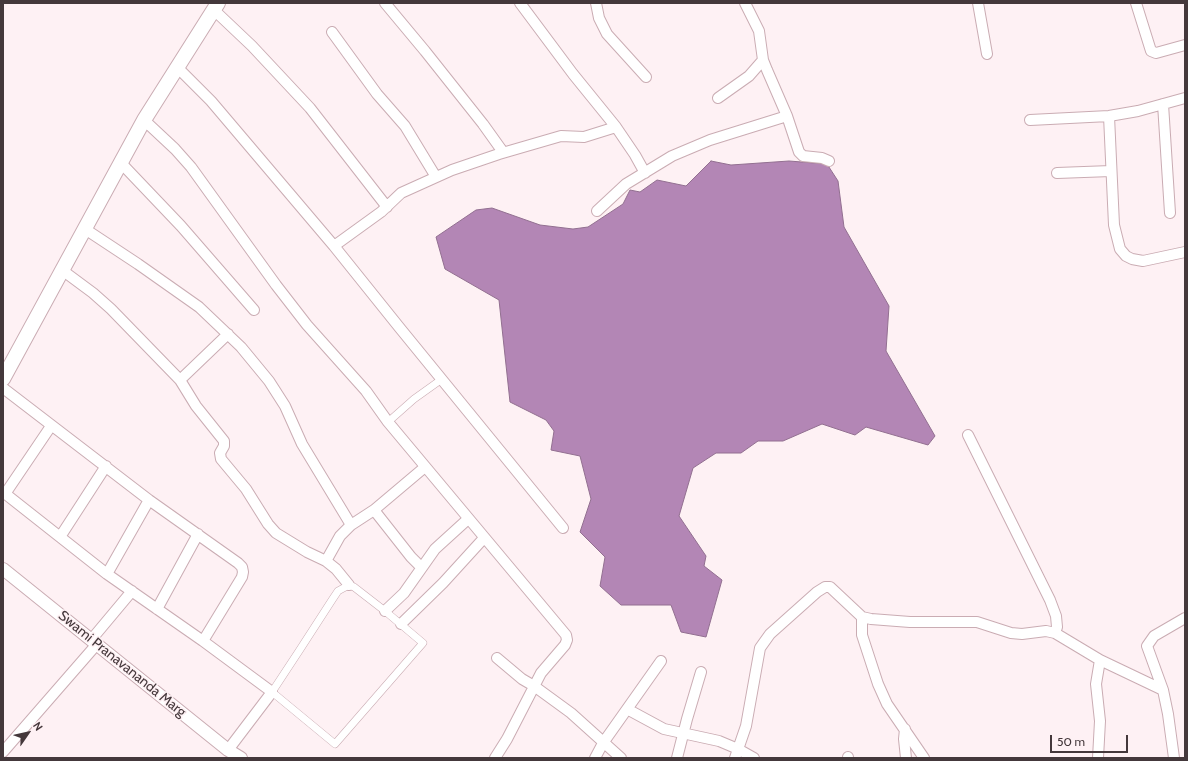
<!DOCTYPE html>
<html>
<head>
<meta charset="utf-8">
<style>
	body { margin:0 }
	#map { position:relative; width:1188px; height:761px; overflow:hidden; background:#fef1f4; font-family:Cabin,sans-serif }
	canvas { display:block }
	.frame { position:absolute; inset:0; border:4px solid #44383b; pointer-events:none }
	.north { position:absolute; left:8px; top:713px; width:40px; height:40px; -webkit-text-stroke:3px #fef1f4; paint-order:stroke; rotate:56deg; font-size:11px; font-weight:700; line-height:16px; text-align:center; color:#44383b }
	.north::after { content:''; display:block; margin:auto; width:14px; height:18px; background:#44383b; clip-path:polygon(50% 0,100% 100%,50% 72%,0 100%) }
	.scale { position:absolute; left:1050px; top:735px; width:78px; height:18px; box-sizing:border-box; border:2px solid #44383b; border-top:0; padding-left:5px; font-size:12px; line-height:14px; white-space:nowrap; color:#44383b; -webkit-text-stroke:3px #fef1f4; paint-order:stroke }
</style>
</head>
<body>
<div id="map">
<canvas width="1188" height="761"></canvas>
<div class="frame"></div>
<div class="north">N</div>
<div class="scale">50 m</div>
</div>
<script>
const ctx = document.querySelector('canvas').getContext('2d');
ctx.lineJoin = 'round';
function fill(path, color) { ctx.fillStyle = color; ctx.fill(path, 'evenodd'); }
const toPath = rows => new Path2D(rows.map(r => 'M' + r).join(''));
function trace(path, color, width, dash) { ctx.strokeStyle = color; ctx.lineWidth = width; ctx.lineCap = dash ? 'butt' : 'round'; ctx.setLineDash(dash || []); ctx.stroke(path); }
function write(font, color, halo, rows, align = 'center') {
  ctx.font = font + ' Cabin,sans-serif'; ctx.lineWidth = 3; ctx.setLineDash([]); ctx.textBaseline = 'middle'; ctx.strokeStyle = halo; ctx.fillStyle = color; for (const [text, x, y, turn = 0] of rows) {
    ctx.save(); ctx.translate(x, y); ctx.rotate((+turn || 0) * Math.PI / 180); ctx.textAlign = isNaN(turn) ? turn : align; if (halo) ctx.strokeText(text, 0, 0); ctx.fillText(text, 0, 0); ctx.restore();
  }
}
const water = toPath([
	[711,161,731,165,789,161,827,164,838,181,844,227,889,306,886,351,935,436,928,445,866,427,855,435,822,424,783,441,758,441,741,453,716,453,693,468,679,516,706,556,704,566,722,580,706,637,681,632,671,605,621,605,600,586,605,557,580,532,591,499,580,456,551,450,554,431,546,420,510,402,499,300,445,269,436,237,476,210,492,208,540,225,573,229,588,227,623,204,630,190,640,192,657,180,686,186,711,161]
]);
const pedestrian = toPath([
	[388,422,414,399,442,379],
	[349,585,354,587,385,611,423,643,335,744,272,692,299,651,332,600,338,591,349,585]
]);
const minor = toPath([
	[385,3,425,51,483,124,503,152],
	[520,3,573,74,616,127,635,155,645,173],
	[596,3,599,18,607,34,646,77],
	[745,3,759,31,763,60,767,70,787,116,799,152,803,156,822,158,829,161],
	[978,3,987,54],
	[1136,3,1151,51,1156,53,1185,45],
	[214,10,252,46,310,108,387,207],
	[332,32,377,94,405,126,436,177],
	[177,67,211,101,334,246,399,327,563,528],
	[718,98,749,76,763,60],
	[1163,104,1170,213],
	[1109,116,1114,225,1120,249,1126,256,1132,259,1143,261,1185,252],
	[144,120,175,149,191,167,276,285,307,325,366,391,388,422,566,635,567,640,565,645,541,673,507,739,495,758],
	[1030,120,1109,116,1138,111,1185,98],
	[121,163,181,226,254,310],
	[1057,173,1111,171],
	[597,211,626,184,672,156,710,140,787,116],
	[85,229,138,264,199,307,241,347,269,381,285,406,302,444,351,525],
	[334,246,381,212,401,193,452,170,499,154,561,136,584,137,616,127],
	[62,270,93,293,111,309,180,380,196,406,224,441,224,446,220,453,221,459,246,489,268,524,276,533,307,552,326,561,336,569,349,585],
	[180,380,228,334],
	[3,388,149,500,238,563,242,567,243,572,242,577,203,641],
	[968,435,1050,600,1056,616,1057,627,1055,633],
	[3,492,107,574,203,641,272,692,228,750],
	[5,494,51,426],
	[374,510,411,557,421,567],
	[60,537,106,466],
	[326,561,340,536,351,525,374,510,425,467],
	[107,574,149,500],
	[157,609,198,534],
	[385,611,404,593,435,549,468,519],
	[862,617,862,635,878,684,887,704,924,758],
	[401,624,443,583,484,538],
	[91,640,132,591],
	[497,658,522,679,534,686,571,713,621,758],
	[627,709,664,729,719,741,738,749,754,758],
	[905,729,904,739,906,758],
	[3,752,97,644],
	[595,758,603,743,661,661],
	[677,758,687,719,701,672],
	[735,758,746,726,760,648,770,634,817,592,825,587,830,587,862,617,871,619,910,622,977,622,1011,633,1022,634,1046,631,1055,633,1100,660,1163,690],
	[848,758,848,757],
	[1098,758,1100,721,1096,684,1100,660],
	[1174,758,1168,714,1163,690,1147,646,1154,636,1185,618]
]);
const tertiary = toPath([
	[3,569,228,750,241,758]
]);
const secondary = toPath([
	[3,379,144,120,218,3]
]);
const streetNames = [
	["Swami Pranavananda Marg",122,664,39]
];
fill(water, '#b386b5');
trace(water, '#926f90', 1);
trace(pedestrian, '#caacb3', 8);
trace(minor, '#caacb3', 12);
trace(tertiary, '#caacb3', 14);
trace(secondary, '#caacb3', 16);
trace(pedestrian, '#fff', 7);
trace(minor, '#fff', 10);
trace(tertiary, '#fff', 12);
trace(secondary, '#fff', 14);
write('14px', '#44383b', '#fef1f4', streetNames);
</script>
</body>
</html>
